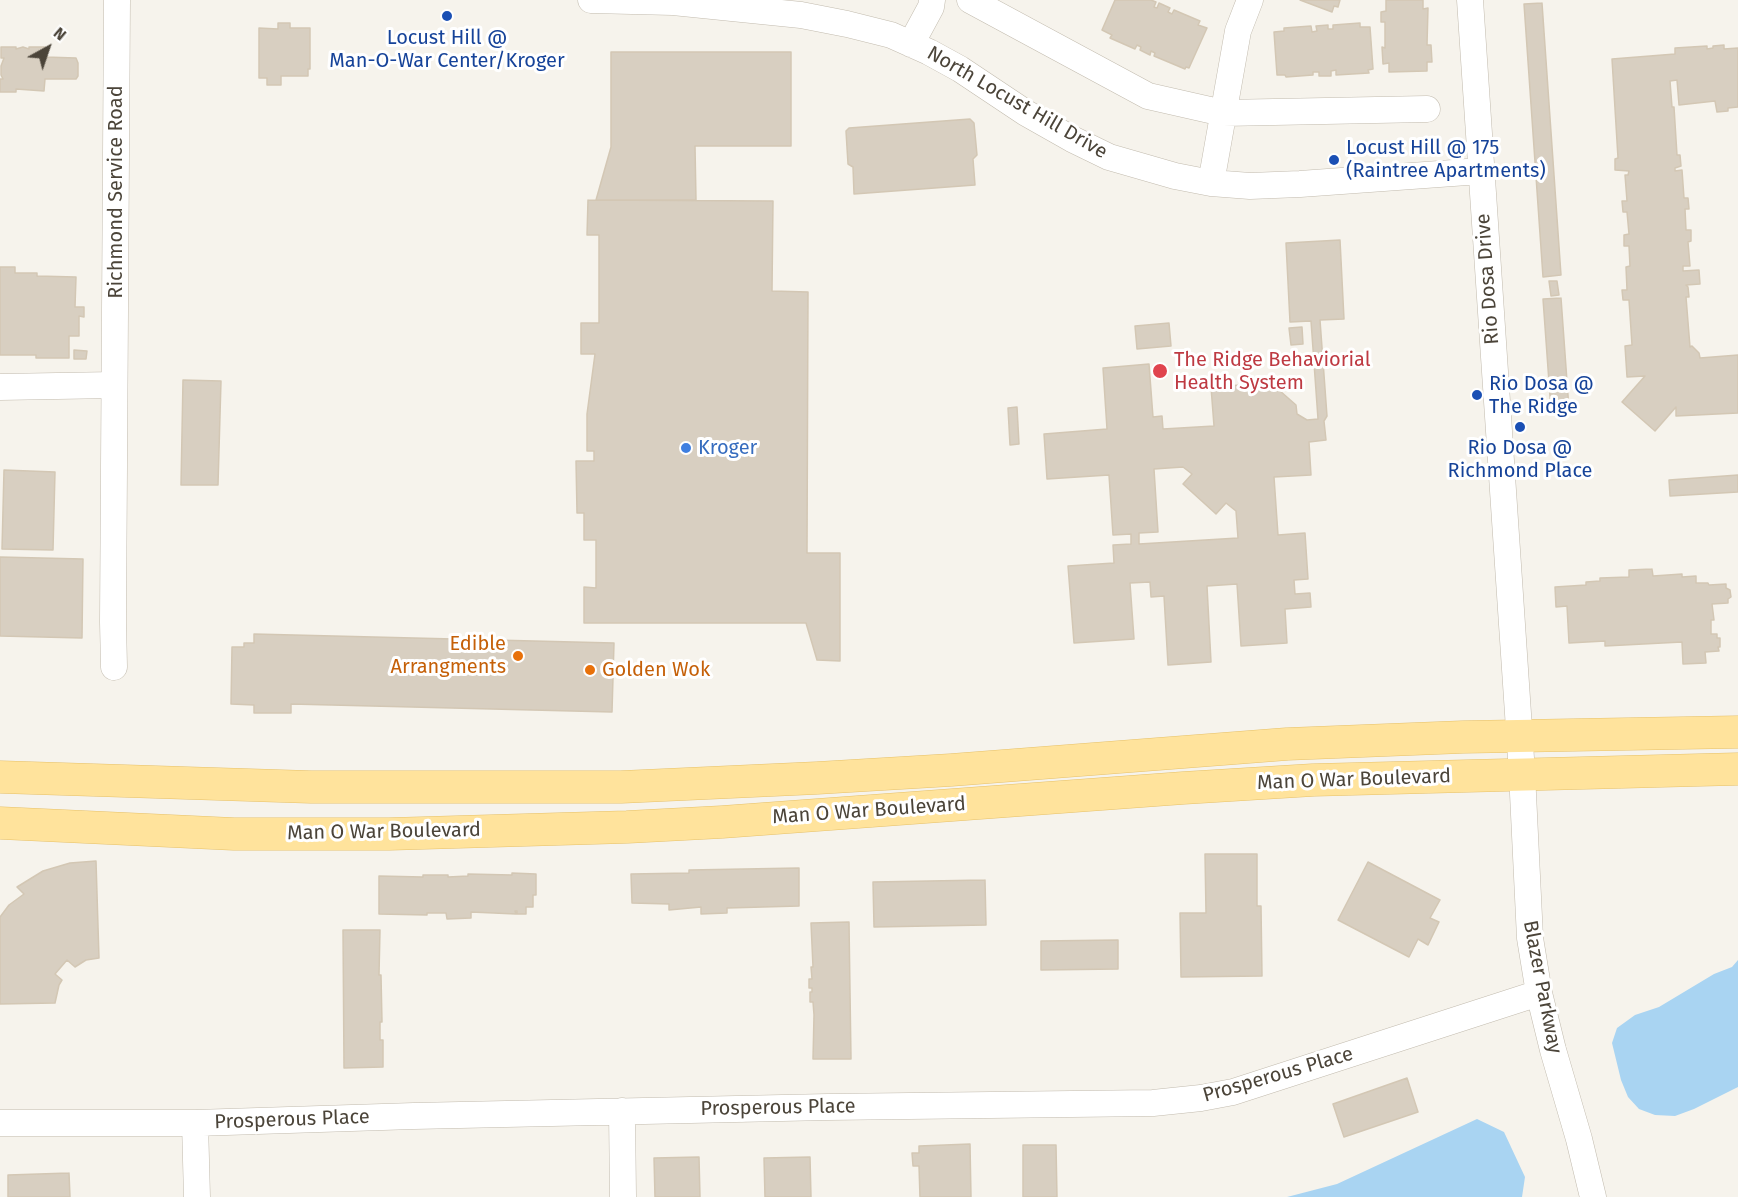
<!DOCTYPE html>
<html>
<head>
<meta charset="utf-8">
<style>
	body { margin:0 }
	#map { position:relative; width:1738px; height:1197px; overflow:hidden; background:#f6f3ec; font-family:"Fira Sans",sans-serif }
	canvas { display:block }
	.north { position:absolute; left:18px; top:18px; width:60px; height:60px; -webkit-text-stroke:4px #fff; paint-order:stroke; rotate:40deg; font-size:16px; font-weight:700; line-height:24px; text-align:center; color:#4b4439 }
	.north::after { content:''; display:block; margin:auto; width:21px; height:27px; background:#4b4439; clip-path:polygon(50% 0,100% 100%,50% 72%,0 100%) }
</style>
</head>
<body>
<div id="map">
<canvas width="1738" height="1197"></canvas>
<div class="north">N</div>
</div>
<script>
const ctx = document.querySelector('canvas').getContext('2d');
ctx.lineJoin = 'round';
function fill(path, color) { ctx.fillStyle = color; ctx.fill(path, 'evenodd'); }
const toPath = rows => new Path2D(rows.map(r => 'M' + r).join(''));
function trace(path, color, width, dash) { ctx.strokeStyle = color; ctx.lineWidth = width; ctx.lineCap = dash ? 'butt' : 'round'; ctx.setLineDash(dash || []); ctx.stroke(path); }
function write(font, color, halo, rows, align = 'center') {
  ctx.font = font + ' "Fira Sans",sans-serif'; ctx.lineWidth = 6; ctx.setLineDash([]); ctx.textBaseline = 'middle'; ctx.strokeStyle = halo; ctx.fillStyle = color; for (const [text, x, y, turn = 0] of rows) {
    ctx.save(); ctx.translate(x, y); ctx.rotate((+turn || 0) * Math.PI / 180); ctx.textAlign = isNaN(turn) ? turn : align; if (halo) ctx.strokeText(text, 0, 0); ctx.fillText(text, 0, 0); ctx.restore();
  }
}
const water = toPath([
	[1738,960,1738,1087,1694,1109,1675,1116,1655,1115,1639,1109,1628,1097,1621,1080,1612,1043,1617,1028,1635,1015,1659,1007,1714,974,1732,967],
	[1477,1119,1504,1132,1525,1177,1522,1197,1287,1197,1337,1184]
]);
const building = toPath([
	[1115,0,1151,0,1156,2,1154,7,1157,8,1159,3,1170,8,1168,12,1172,14,1174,10,1200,21,1198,25,1207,28,1189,68,1186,67,1185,69,1154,56,1155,53,1151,51,1150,55,1140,50,1141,47,1137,45,1135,49,1110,38,1112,35,1102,30,1115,0],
	[1300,0,1340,0,1338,7,1334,6,1332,12,1300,0],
	[1386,0,1423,0,1423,9,1428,8,1427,45,1431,45,1432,62,1427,62,1427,71,1389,72,1389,63,1383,64,1382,47,1385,48,1385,22,1381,22,1381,12,1386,11,1386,0],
	[1542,3,1561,275,1543,277,1524,4,1542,3],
	[278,23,290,23,290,28,310,28,310,69,308,69,308,76,281,76,281,85,267,85,267,78,259,78,259,28,278,29,278,23],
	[1360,23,1360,27,1370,27,1373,69,1368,70,1369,73,1336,75,1336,70,1331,71,1331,76,1319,76,1319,72,1313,72,1313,75,1286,77,1285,75,1277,75,1274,32,1284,31,1284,28,1311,26,1312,32,1317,31,1316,26,1328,25,1328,29,1333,29,1333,25,1360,23],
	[1724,45,1724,49,1738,48,1738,107,1728,108,1728,111,1717,112,1715,101,1679,105,1677,80,1670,81,1672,107,1674,107,1677,155,1680,155,1681,166,1675,168,1675,171,1682,170,1684,198,1688,198,1689,209,1685,209,1686,230,1691,230,1691,241,1688,242,1690,266,1683,266,1683,271,1699,270,1700,284,1686,285,1688,287,1689,297,1686,297,1690,347,1692,346,1699,353,1700,358,1738,355,1738,413,1676,416,1676,407,1655,431,1622,402,1645,376,1627,377,1625,346,1632,345,1629,300,1623,300,1622,290,1627,290,1626,267,1630,266,1629,246,1624,246,1624,235,1629,234,1627,212,1623,212,1622,201,1627,201,1625,175,1628,175,1629,171,1615,170,1615,159,1618,158,1612,59,1675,54,1675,48,1707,46,1707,49,1713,48,1713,46,1724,45],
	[1,47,16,47,16,49,23,47,29,49,29,47,45,47,45,57,76,58,78,63,78,76,76,79,45,79,44,91,16,89,16,92,0,92,0,79,3,79,1,75,1,66,4,58,1,58,1,47],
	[611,52,791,52,791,146,695,146,696,200,596,200,611,147,611,52],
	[970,119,974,123,977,155,973,159,975,185,854,194,853,167,848,164,846,131,849,128,970,119],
	[588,200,773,201,772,291,808,292,807,553,840,553,840,661,817,660,806,623,584,623,584,587,596,588,596,540,584,540,584,513,577,513,576,461,594,461,594,451,587,451,587,414,595,354,581,354,581,323,599,323,599,235,587,235,588,200],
	[1340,240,1344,319,1320,320,1327,416,1324,421,1326,440,1309,442,1311,475,1274,477,1278,535,1305,533,1308,579,1294,580,1295,594,1310,593,1311,607,1285,609,1287,643,1241,646,1237,584,1207,586,1211,662,1168,665,1164,596,1151,597,1150,582,1130,583,1134,639,1074,643,1068,566,1114,563,1113,545,1131,544,1131,534,1113,535,1109,475,1047,479,1044,434,1107,429,1103,368,1149,364,1153,417,1162,416,1163,429,1214,426,1211,387,1271,383,1296,405,1297,414,1307,420,1318,419,1311,321,1290,322,1286,243,1340,240],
	[1183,467,1192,474,1183,484,1216,514,1226,503,1236,511,1238,538,1139,544,1139,533,1158,532,1154,469,1183,467],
	[0,267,15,267,15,273,37,273,37,276,76,277,75,307,84,307,84,317,79,316,79,336,69,336,69,358,36,358,36,355,0,355,0,267],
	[1549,281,1557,281,1559,295,1551,296,1549,281],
	[1561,298,1569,409,1551,410,1543,299,1561,298],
	[1169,323,1171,346,1137,349,1135,326,1169,323],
	[1302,327,1303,344,1291,345,1289,328,1302,327],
	[74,350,87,351,86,359,74,359,74,350],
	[183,380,221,381,218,485,181,485,183,380],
	[1017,407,1019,444,1010,445,1008,408,1017,407],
	[4,470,55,472,53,550,2,549,4,470],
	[1738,475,1738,492,1670,496,1669,480,1738,475],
	[0,557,83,559,82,638,0,636,0,557],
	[1652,569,1653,576,1682,574,1682,577,1696,576,1696,583,1708,583,1709,585,1726,584,1726,588,1730,590,1731,597,1728,599,1728,603,1712,604,1714,620,1711,620,1711,634,1717,634,1717,638,1720,638,1720,647,1718,647,1719,651,1705,652,1706,663,1683,664,1682,642,1605,646,1605,641,1569,643,1567,606,1556,607,1555,587,1586,585,1586,582,1600,581,1600,578,1629,577,1629,570,1652,569],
	[254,634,614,643,612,712,291,704,291,713,254,713,254,705,231,704,232,647,244,647,244,643,254,643,254,634],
	[1205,854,1257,854,1257,906,1261,906,1262,976,1181,977,1180,913,1206,913,1205,854],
	[96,861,99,958,86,960,75,967,67,960,55,974,62,980,59,985,55,1003,0,1004,0,917,9,905,24,894,17,887,43,871,70,863,96,861],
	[1368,862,1440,900,1430,918,1439,922,1428,945,1418,939,1409,957,1338,920,1368,862],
	[799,868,799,906,727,908,727,913,701,914,701,907,669,910,669,904,632,903,631,874,689,873,689,870,799,868],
	[512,873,536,874,536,895,533,895,533,907,526,907,526,914,517,914,517,911,515,911,516,914,471,912,471,918,447,919,446,913,427,913,427,915,379,914,379,876,423,877,423,875,448,875,448,877,468,876,468,874,512,875,512,873],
	[985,880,986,925,874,927,873,882,985,880],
	[849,922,851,1059,813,1059,814,1015,813,1002,810,1002,810,992,812,992,812,988,809,988,809,979,812,979,811,967,813,967,811,923,849,922],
	[343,930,380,930,379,975,381,975,382,1022,380,1022,380,1040,383,1040,383,1067,344,1068,343,930],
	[1118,940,1118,969,1041,970,1041,941,1118,940],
	[1407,1078,1418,1112,1344,1137,1333,1104,1407,1078],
	[970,1144,971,1197,920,1197,919,1166,913,1166,912,1153,919,1153,919,1146,970,1144],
	[1023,1145,1056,1145,1057,1197,1023,1197,1023,1145],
	[699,1157,700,1197,655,1197,654,1158,699,1157],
	[810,1157,811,1197,765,1197,764,1158,810,1157],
	[69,1173,70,1197,8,1197,8,1175,69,1173]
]);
const minor = toPath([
	[591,0,673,2,801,15,847,24,891,35,929,52,960,69,1026,113,1072,139,1109,157,1175,176,1211,183,1250,186,1300,184,1481,171],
	[970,0,1148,96,1223,113,1427,109],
	[1470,0,1522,773,1530,938,1539,993,1553,1050,1579,1139,1593,1197],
	[911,44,931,7,932,0],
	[1211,183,1238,31,1250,0],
	[0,387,114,385],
	[114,667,113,622,117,0],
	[622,1111,623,1197],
	[0,1123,195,1123,414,1116,828,1107,1153,1103,1201,1098,1233,1092,1539,993],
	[195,1123,197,1197]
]);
const major = toPath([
	[0,777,311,787,621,787,817,778,951,770,1287,744,1463,737,1738,732],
	[0,823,234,834,389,834,627,827,722,822,1183,788,1313,780,1738,769]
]);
const markers = [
	[447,16,6,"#1a4fb4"],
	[1334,160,6,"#1a4fb4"],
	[1160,371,8,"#e0444e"],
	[1477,395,6,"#1a4fb4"],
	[1520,427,6,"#1a4fb4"],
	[686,448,6,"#3f7fe0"],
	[518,656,6,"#e8710a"],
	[590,670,6,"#e8710a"]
];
const transitNames = [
	["Locust Hill @",447,38],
	["Man-O-War Center/Kroger",447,61],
	["Locust Hill @ 175",1346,148,"left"],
	["(Raintree Apartments)",1346,171,"left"],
	["Rio Dosa @",1489,384,"left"],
	["The Ridge",1489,407,"left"],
	["Rio Dosa @",1520,448],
	["Richmond Place",1520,471]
];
const streetNames = [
	["North Locust Hill Drive",1017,103,30],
	["Richmond Service Road",116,192,-90],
	["Rio Dosa Drive",1488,279,-94],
	["Man O War Boulevard",1354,780,-2],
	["Man O War Boulevard",869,811,-4],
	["Man O War Boulevard",384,832,-1],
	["Blazer Parkway",1542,987,79],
	["Prosperous Place",1278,1075,-16],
	["Prosperous Place",778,1108,-1],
	["Prosperous Place",292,1120,-2]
];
const healthNames = [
	["The Ridge Behaviorial",1174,360],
	["Health System",1174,383]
];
const shopNames = [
	["Kroger",698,448]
];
const foodNames = [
	["Edible",506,644],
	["Arrangments",506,667],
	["Golden Wok",602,670,"left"]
];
fill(water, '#a9d4f2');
fill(building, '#d8cfc1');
trace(building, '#d3c7b4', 1.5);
trace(minor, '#c2bbae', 27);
trace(major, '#e6c16a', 33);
trace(minor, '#fff', 26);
trace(major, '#ffe39c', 32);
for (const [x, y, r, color] of markers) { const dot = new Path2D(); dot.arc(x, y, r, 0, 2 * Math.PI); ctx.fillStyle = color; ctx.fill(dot); trace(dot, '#fff', 2); }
write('20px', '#164399', '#fff', transitNames);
write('20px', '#4b4439', '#fff', streetNames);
write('20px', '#be3a42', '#fff', healthNames, 'left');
write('20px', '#366cbe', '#fff', shopNames, 'left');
write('20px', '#c56008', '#fff', foodNames, 'right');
</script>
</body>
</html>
